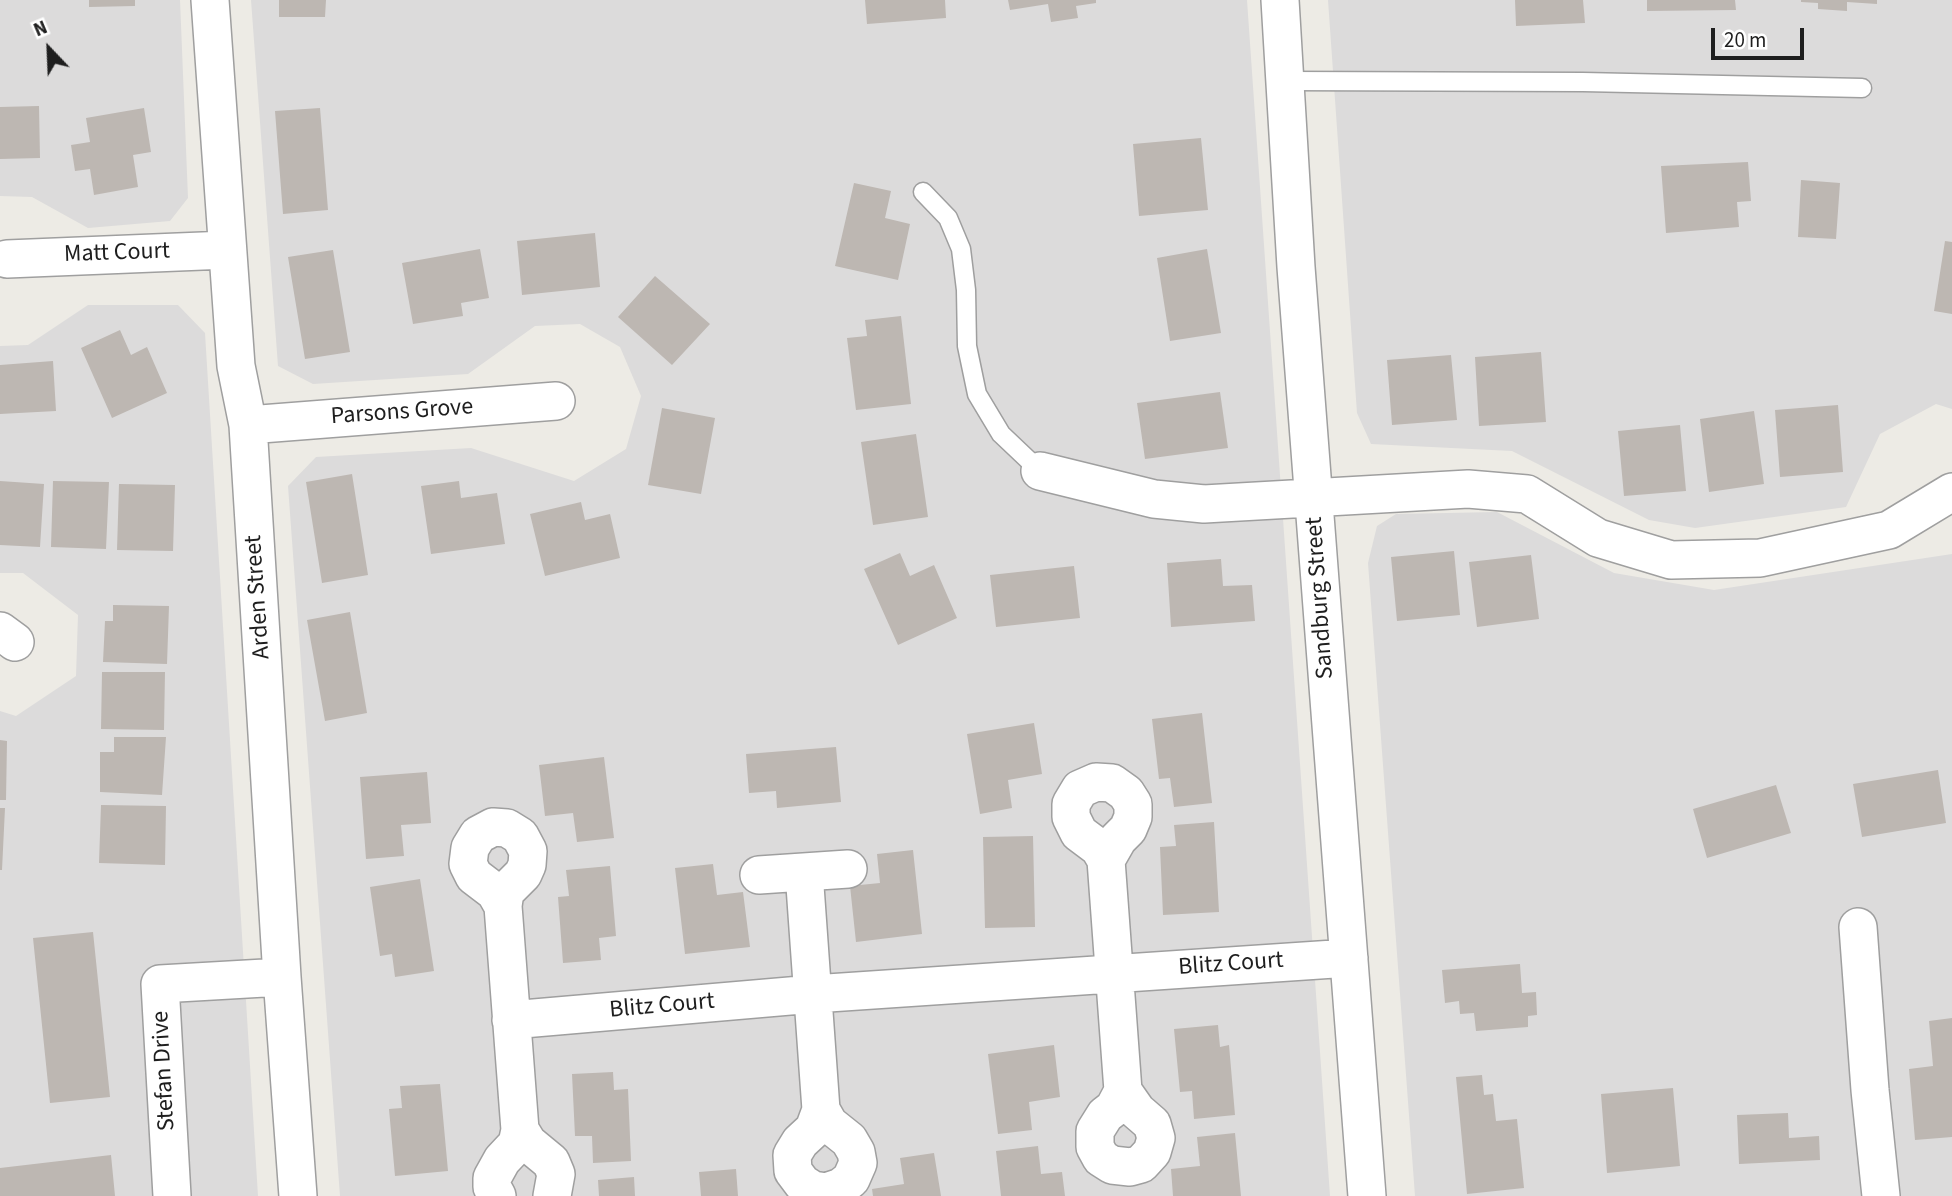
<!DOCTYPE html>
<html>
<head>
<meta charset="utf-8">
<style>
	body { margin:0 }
	#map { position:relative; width:1952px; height:1196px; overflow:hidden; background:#edebe5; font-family:"Source Sans 3",sans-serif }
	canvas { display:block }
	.north { position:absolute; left:14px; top:14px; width:70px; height:70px; -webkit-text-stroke:5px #fff; paint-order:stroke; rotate:337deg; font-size:19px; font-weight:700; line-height:28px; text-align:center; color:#1e1e1e }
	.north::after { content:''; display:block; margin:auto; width:24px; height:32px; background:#1e1e1e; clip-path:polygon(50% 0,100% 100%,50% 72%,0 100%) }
	.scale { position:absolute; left:1711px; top:28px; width:93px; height:32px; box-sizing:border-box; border:4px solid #1e1e1e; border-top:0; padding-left:9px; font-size:21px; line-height:24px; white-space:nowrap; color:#1e1e1e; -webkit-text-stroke:5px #fff; paint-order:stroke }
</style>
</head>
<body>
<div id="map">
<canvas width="1952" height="1196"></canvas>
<div class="north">N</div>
<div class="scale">20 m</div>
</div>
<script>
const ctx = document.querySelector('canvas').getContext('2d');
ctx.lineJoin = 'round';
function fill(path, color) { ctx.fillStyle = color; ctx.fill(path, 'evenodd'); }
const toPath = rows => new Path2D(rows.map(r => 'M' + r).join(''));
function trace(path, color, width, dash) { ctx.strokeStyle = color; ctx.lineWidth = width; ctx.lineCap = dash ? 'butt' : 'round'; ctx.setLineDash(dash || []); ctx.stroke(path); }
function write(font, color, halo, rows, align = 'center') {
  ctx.font = font + ' "Source Sans 3",sans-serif'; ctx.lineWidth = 5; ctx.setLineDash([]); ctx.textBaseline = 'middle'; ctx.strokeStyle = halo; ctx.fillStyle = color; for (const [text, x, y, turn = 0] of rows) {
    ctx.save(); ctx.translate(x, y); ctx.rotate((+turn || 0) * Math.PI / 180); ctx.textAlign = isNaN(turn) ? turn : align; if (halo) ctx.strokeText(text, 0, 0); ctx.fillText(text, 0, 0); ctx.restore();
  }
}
const residential = toPath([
	[0,0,180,0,188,198,170,221,88,228,32,197,0,196],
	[251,0,1247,0,1330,1196,340,1196,288,486,316,457,471,448,574,481,626,449,641,396,620,347,580,324,535,326,468,374,313,384,278,366],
	[1328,0,1952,0,1952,409,1936,404,1880,434,1846,507,1695,528,1649,520,1512,451,1371,444,1357,413],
	[88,305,178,305,205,333,258,1196,0,1196,0,711,16,716,76,676,78,615,23,573,0,573,0,346,28,345],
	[1497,512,1614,573,1714,590,1952,554,1952,1196,1415,1196,1368,563,1377,526,1396,514]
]);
const building = toPath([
	[89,0,135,0,135,6,89,7],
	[279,0,326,0,325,17,279,17],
	[865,0,945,0,946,18,867,24],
	[1008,0,1096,0,1096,3,1076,6,1078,18,1051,22,1048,4,1010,10],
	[1515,0,1583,0,1585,23,1516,26],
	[1647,0,1735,0,1736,10,1647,11],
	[1801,0,1877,0,1877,4,1847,2,1847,11,1818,9,1818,3,1801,2],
	[39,106,40,158,0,159,0,107],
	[144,108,151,152,133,155,138,187,94,195,90,169,75,171,71,145,90,142,86,118],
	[320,108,328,210,283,214,275,111],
	[1201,138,1208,210,1139,216,1133,144],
	[1748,162,1751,201,1737,202,1739,227,1666,233,1661,166],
	[1801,180,1840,183,1836,239,1798,237],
	[854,183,891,191,885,218,910,224,898,280,835,266],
	[595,233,600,287,522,295,517,241],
	[1945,241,1952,242,1952,314,1934,311],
	[480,249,489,298,461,303,463,316,413,324,402,263],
	[1207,249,1221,333,1170,341,1157,258],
	[333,250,350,352,305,359,288,257],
	[655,276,710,324,672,365,618,317],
	[901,316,911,404,856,410,847,338,867,336,865,320],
	[120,330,131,355,147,347,167,393,112,418,81,348],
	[1541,352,1546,422,1479,426,1475,357],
	[1451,355,1457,420,1392,425,1387,360],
	[53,361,56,411,0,414,0,365],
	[1220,392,1228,448,1145,459,1137,403],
	[1838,405,1843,472,1780,477,1775,410],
	[662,408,715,418,701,494,648,485],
	[1754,411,1764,484,1709,492,1700,419],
	[1680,425,1686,491,1624,496,1618,431],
	[916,434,928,517,873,525,861,442],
	[352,474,368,575,322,583,306,482],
	[0,481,44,484,40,547,0,545],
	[53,481,109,482,106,549,51,547],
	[459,481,461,498,497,493,505,544,431,554,421,486],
	[119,484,175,485,173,551,117,550],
	[581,502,585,520,610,514,620,558,545,576,530,514],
	[1454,551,1460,615,1397,621,1391,557],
	[900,553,910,576,934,565,957,618,898,645,864,569],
	[1531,555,1539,619,1477,627,1469,562],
	[1221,559,1223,586,1252,585,1255,621,1171,627,1167,563],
	[1074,566,1080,618,996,627,990,575],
	[113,605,169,606,167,664,103,662,105,621,113,621],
	[350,612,367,713,325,721,307,620],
	[102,672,165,672,164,730,101,729],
	[1202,713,1212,803,1174,807,1170,778,1159,779,1152,719],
	[1034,723,1042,774,1008,780,1012,808,980,814,967,734],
	[114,737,166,737,162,795,100,792,100,752,114,752],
	[0,740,7,741,6,800,0,800],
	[836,747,841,802,777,808,776,791,749,793,746,754],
	[604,757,614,838,577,842,573,813,545,816,539,765],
	[1938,770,1946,823,1862,837,1853,784],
	[427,772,431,823,401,825,404,856,366,859,360,777],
	[1776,785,1791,833,1707,858,1693,809],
	[101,805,166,806,165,865,99,863],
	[0,808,5,808,2,870,0,870],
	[1214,822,1219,912,1163,915,1160,847,1176,846,1174,825],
	[1033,836,1035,927,985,928,983,837],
	[913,850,922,934,856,942,850,886,880,883,877,854],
	[713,864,717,895,743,892,750,947,685,954,675,868],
	[610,866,616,936,599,938,601,960,563,963,558,897,569,896,566,870],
	[420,879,434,971,395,977,392,954,380,956,370,887],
	[93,932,110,1097,50,1103,33,938],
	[1520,964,1522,993,1536,992,1537,1015,1528,1016,1528,1027,1476,1031,1474,1013,1460,1014,1459,1001,1445,1003,1442,970],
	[1952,1018,1952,1137,1915,1140,1909,1069,1933,1066,1929,1021],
	[1218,1025,1220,1047,1229,1045,1235,1115,1194,1119,1192,1091,1180,1092,1174,1029],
	[1054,1045,1060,1097,1029,1102,1032,1130,998,1134,988,1054],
	[613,1072,614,1090,628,1089,631,1161,593,1163,592,1136,575,1136,572,1074],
	[1482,1075,1484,1095,1493,1094,1496,1121,1517,1119,1524,1188,1467,1194,1456,1077],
	[440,1084,448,1171,395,1176,389,1109,402,1108,400,1086],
	[1673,1088,1680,1166,1607,1173,1601,1094],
	[1788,1113,1789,1138,1819,1136,1820,1160,1739,1164,1737,1115],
	[1235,1133,1241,1196,1173,1196,1171,1169,1200,1166,1197,1137],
	[1038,1146,1041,1174,1062,1172,1065,1196,1001,1196,996,1151],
	[934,1153,941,1196,873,1196,872,1189,904,1184,900,1158],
	[111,1155,115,1196,0,1196,0,1168],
	[736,1169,738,1196,701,1196,699,1172],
	[634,1177,635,1196,599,1196,598,1180]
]);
const lane = toPath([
	[1286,81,1583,82,1862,88],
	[923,192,948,218,961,249,966,290,967,346,977,394,1001,434,1040,471]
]);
const street = toPath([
	[210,0,236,366,248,425,282,977,298,1196],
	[1280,0,1296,267,1367,1196],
	[7,259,227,250],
	[248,425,556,401],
	[1040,471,1154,499,1204,504,1468,489,1527,494,1598,538,1671,560,1760,558,1889,530,1952,492],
	[0,631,15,642],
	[1096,782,1112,783,1126,793,1133,804,1133,817,1128,829,1118,839,1106,860,1099,848,1079,833,1071,817,1071,804,1080,789,1096,782],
	[493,827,507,828,520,836,528,851,527,865,523,874,505,892,503,906,495,892,474,876,468,864,470,848,478,835,493,827],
	[1106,860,1123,1091],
	[804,872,821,1110],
	[759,875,848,869],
	[503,906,520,1130],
	[1858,927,1870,1090,1881,1196],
	[511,1020,813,994,1349,958],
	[1123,1091,1137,1111,1152,1124,1156,1138,1152,1152,1141,1164,1130,1167,1112,1165,1101,1158,1095,1147,1095,1131,1105,1115,1114,1108,1123,1091],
	[821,1110,829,1124,849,1140,856,1152,858,1163,851,1179,841,1187,826,1192,813,1190,802,1183,793,1171,792,1155,800,1142,814,1129,821,1110],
	[172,1196,160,984,282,977],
	[497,1196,492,1187,492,1178,502,1160,517,1144,520,1130,528,1143,551,1162,556,1174,552,1196]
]);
const streetNames = [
	["Matt Court",117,254,-2],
	["Parsons Grove",402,413,-4],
	["Arden Street",259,597,-94],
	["Sandburg Street",1321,598,-94],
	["Blitz Court",1231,965,-4],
	["Blitz Court",662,1007,-5],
	["Stefan Drive",165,1071,-93]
];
fill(residential, '#dcdbdb');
fill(building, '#bdb7b2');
trace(lane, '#9f9f9f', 21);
trace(street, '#9f9f9f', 40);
trace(lane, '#fff', 18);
trace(street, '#fff', 37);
write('24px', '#1e1e1e', '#fff', streetNames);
</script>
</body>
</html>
